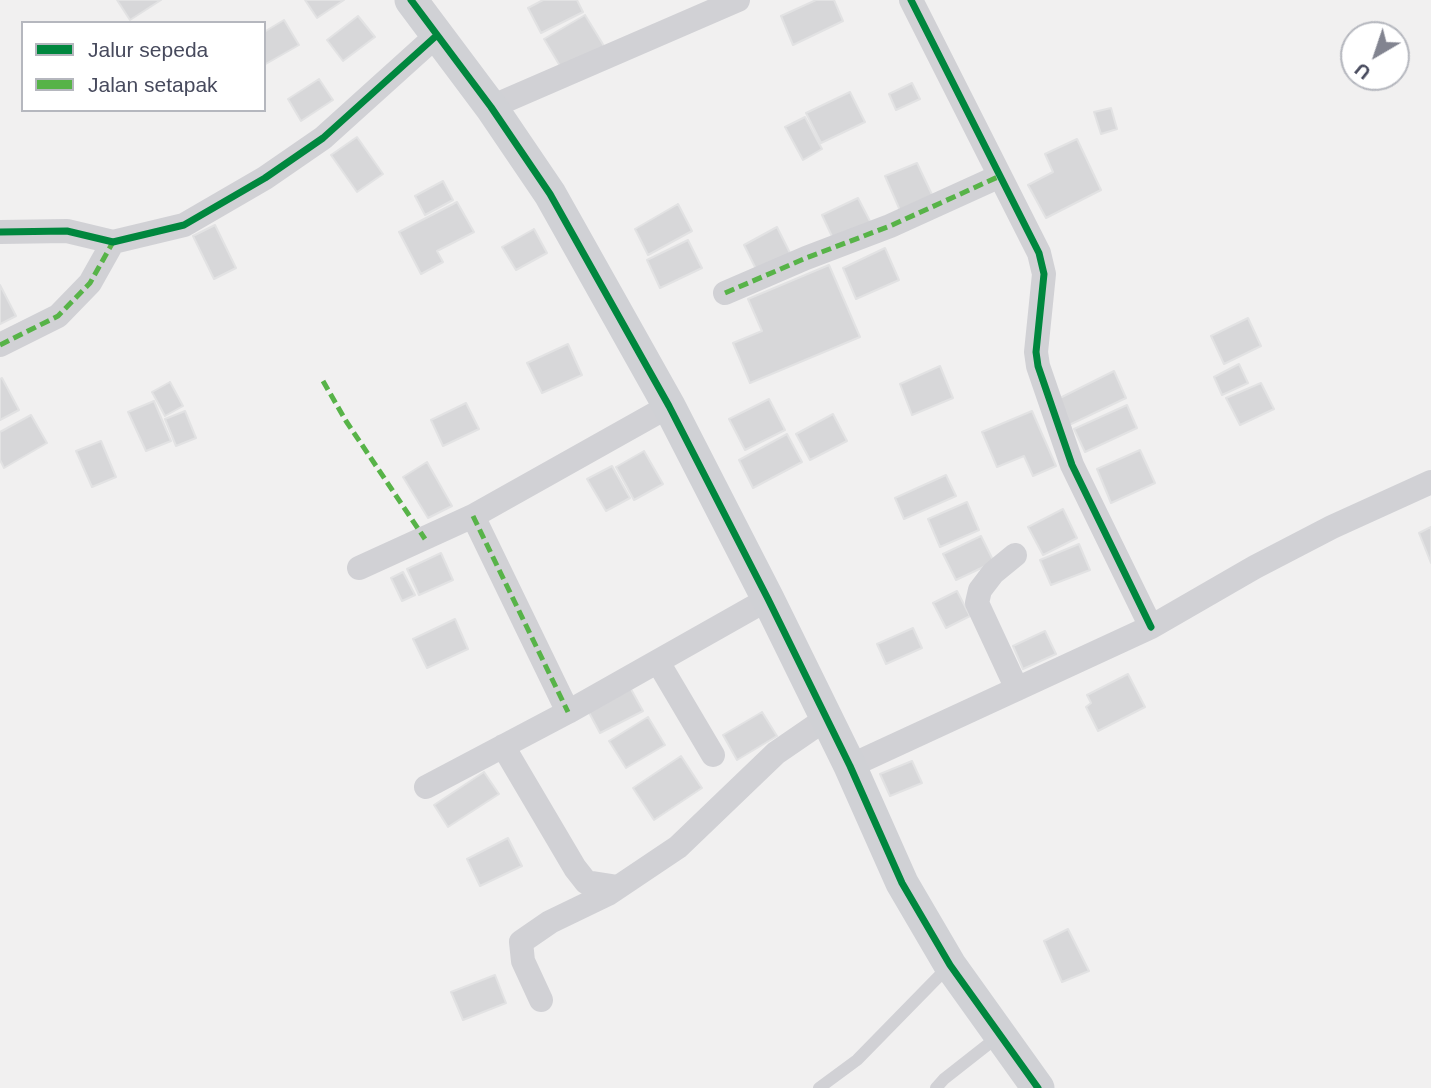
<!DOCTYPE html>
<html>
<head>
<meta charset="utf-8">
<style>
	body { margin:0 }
	#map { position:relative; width:1431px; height:1088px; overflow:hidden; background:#f1f0f0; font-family:Arial,sans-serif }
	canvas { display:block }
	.legend { position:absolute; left:21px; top:21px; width:245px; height:91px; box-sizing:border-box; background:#fff; border:2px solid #b5b7be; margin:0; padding:9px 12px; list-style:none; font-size:21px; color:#474a5d }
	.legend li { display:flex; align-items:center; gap:14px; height:35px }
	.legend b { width:35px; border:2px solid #b5b7be }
	.north { position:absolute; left:1340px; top:21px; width:70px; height:70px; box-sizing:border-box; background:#fff; border:2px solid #b5b7be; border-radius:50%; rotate:219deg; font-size:19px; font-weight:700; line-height:28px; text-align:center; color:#474a5d }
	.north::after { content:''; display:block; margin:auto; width:24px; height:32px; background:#828490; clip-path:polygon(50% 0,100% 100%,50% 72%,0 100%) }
</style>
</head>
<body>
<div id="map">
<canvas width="1431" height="1088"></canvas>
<ul class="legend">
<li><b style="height:9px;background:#00873e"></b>Jalur sepeda</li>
<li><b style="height:9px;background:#57b348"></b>Jalan setapak</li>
</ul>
<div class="north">U</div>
</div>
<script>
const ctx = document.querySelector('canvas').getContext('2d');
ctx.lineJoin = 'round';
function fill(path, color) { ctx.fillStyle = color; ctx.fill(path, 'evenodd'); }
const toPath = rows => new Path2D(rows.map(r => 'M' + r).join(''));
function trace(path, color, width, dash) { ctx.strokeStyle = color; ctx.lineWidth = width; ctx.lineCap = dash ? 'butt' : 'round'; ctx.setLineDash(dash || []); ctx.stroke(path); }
const building = toPath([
	[117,0,161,0,130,20,117,0],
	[305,0,344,0,317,18,305,0],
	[543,0,577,0,583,12,541,33,528,8,543,0],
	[816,0,834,0,843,21,793,45,781,16,816,0],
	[585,15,604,46,563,71,544,39,585,15],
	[358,16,375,37,343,61,327,40,358,16],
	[284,20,299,45,264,65,264,32,284,20],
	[319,79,333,100,301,121,288,99,319,79],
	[912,83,920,99,896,110,889,94,912,83],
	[850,92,865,122,821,143,806,113,850,92],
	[1111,108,1117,129,1101,134,1094,112,1111,108],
	[805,117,822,149,803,160,785,127,805,117],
	[357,137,383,174,357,192,331,155,357,137],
	[1077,139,1101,190,1046,218,1028,185,1053,172,1045,154,1077,139],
	[917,163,935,201,902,215,885,176,917,163],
	[443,181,453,200,425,215,415,196,443,181],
	[858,198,873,227,836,245,822,215,858,198],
	[457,202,474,232,437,251,443,262,421,274,399,232,457,202],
	[678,204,692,231,648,255,635,229,678,204],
	[215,225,236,268,214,279,193,236,215,225],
	[777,227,793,259,759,275,744,245,777,227],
	[534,229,547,253,516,270,502,247,534,229],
	[688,240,702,268,660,288,647,260,688,240],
	[885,248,899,280,856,299,843,268,885,248],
	[829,265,860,337,750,383,733,343,762,331,748,299,829,265],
	[0,285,16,316,0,324,0,285],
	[1248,318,1261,346,1224,364,1211,336,1248,318],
	[568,344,582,375,542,393,527,363,568,344],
	[1239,364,1248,383,1222,395,1214,377,1239,364],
	[940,366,953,398,912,415,900,384,940,366],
	[1114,371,1126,398,1067,426,1056,400,1114,371],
	[2,378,19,410,0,420,0,379,2,378],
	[170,382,183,406,165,416,152,392,170,382],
	[1261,383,1274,409,1240,425,1226,398,1261,383],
	[769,399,785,430,745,450,729,419,769,399],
	[154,401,171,441,146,451,128,412,154,401],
	[466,403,479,429,443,446,431,420,466,403],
	[1127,405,1137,428,1085,452,1074,429,1127,405],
	[185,411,196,438,176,446,165,419,185,411],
	[1032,411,1056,466,1033,476,1024,456,997,467,982,432,1032,411],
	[833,414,847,441,810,460,796,434,833,414],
	[31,415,47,443,4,468,0,460,0,432,31,415],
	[787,434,802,462,753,488,739,460,787,434],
	[101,441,116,477,92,487,76,451,101,441],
	[1140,450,1155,483,1111,503,1097,469,1140,450],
	[644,451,663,484,634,500,616,467,644,451],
	[427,462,452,506,428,518,403,477,427,462],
	[612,466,630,498,606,511,587,479,612,466],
	[946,475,956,496,904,519,895,498,946,475],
	[967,502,979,530,940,547,928,519,967,502],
	[1063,509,1077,538,1043,555,1028,527,1063,509],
	[1431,527,1431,563,1419,533,1431,527],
	[981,536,994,562,956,580,943,554,981,536],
	[1079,544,1090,570,1051,585,1040,560,1079,544],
	[441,553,453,580,419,595,407,569,441,553],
	[403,572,415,595,402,601,391,578,403,572],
	[957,591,970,616,946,628,933,603,957,591],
	[455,619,468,649,427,668,413,639,455,619],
	[913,628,922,648,886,664,877,644,913,628],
	[1045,631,1056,654,1023,669,1013,646,1045,631],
	[1128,674,1145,707,1098,731,1086,707,1091,703,1087,695,1128,674],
	[627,682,643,711,600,733,585,705,627,682],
	[762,712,777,736,737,760,723,735,762,712],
	[648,717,665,745,626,768,609,741,648,717],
	[681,756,702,788,654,820,633,788,681,756],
	[912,761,922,783,890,796,880,774,912,761],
	[484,772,499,794,448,827,434,805,484,772],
	[508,838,522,866,480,886,467,859,508,838],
	[1068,929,1089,971,1062,982,1044,941,1068,929],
	[495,975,506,1003,463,1020,451,992,495,975]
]);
const lane = toPath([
	[819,1088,857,1060,949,966],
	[936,1088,944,1079,1000,1035]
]);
const street = toPath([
	[911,0,1039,253,1044,274,1036,352,1038,366,1072,465,1151,627],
	[491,107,738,0],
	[0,232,67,231,113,242,184,225,265,178,323,138,436,36],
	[725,293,806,258,890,226,1000,176],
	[0,345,58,316,90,283,113,242],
	[473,516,568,712],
	[1015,555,993,573,980,590,977,603,1017,689],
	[359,568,473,516,669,406],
	[658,662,713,755],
	[503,746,575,868,586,882,618,887],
	[850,766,1151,627,1255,567,1332,527,1431,482],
	[426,787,568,712,768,599],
	[541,1000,523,961,521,942,550,922,608,894,678,847,776,753,827,718]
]);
const secondary = toPath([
	[411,0,491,107,550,194,669,406,768,599,850,766,902,883,950,965,1038,1088]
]);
const quiet = toPath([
	[725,293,806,258,890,226,1000,176],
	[0,345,58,316,90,283,113,242],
	[323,381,346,421,425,539],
	[473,516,568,712]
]);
const cycleway = toPath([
	[411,0,491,107,550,194,669,406,768,599,850,766,902,883,950,965,1038,1088],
	[911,0,1039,253,1044,274,1036,352,1038,366,1072,465,1151,627],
	[0,232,67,231,113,242,184,225,265,178,323,138,436,36]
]);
fill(building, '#d7d7d9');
trace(building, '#e2e2e3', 2);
trace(lane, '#d1d1d5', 12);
trace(street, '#d1d1d5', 24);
trace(secondary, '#d0d1d5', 33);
trace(quiet, '#57b348', 5, [10, 5]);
trace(cycleway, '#00873e', 7);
</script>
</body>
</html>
